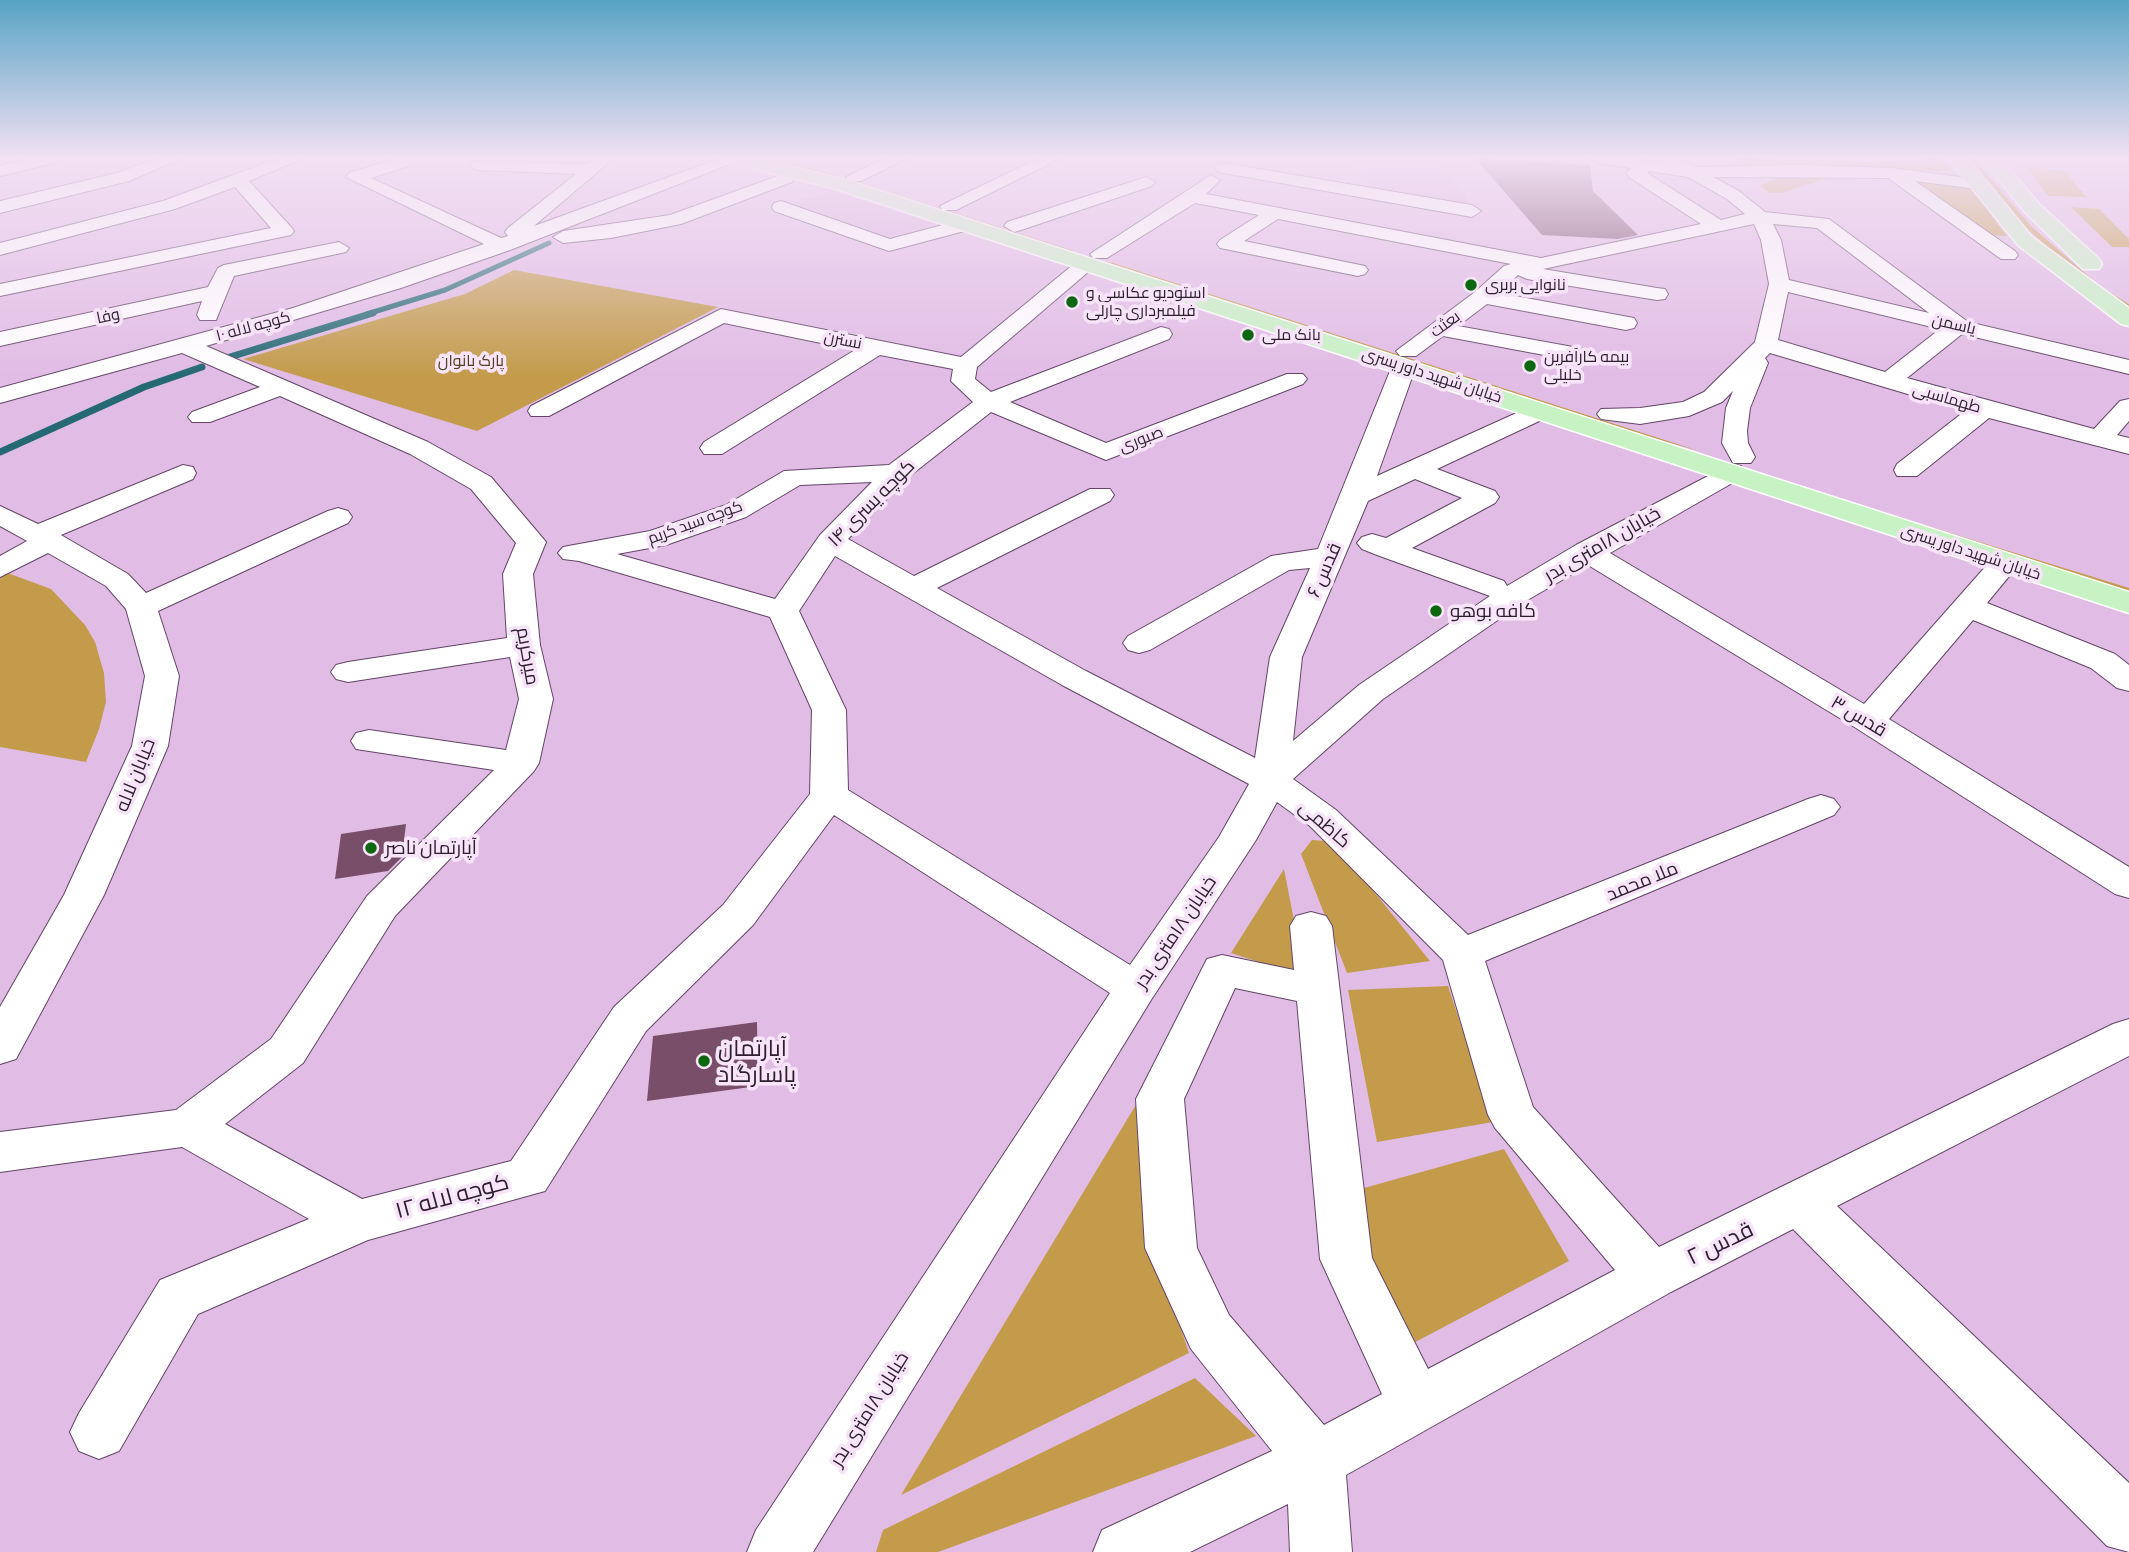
<!DOCTYPE html>
<html>
<head>
<meta charset="utf-8">
<style>
	body { margin:0 }
	canvas { display:block; background:#e1bce5 }
</style>
</head>
<body>
<canvas width="2129" height="1552"></canvas>
<script>
const ctx = document.querySelector('canvas').getContext('2d');
ctx.lineJoin = 'round';
function fill(path, color) { ctx.fillStyle = color; ctx.fill(path, 'evenodd'); }
const toPath = rows => new Path2D(rows.map(r => 'M' + r).join(''));
function trace(path, color, width, dash) { ctx.strokeStyle = color; ctx.lineWidth = width; ctx.lineCap = dash ? 'butt' : 'round'; ctx.setLineDash(dash || []); ctx.stroke(path); }
function write(font, color, halo, rows, align = 'center') {
  ctx.font = font + ' Commissioner,Cairo,sans-serif'; ctx.lineWidth = 7; ctx.setLineDash([]); ctx.textBaseline = 'middle'; ctx.strokeStyle = halo; ctx.fillStyle = color; for (const [text, x, y, turn = 0] of rows) {
    ctx.save(); ctx.translate(x, y); ctx.rotate((+turn || 0) * Math.PI / 180); ctx.textAlign = isNaN(turn) ? turn : align; if (halo) ctx.strokeText(text, 0, 0); ctx.fillText(text, 0, 0); ctx.restore();
  }
}
const built = toPath([
	[1356,158,1439,158,1447,167,1438,167,1438,170,1465,194,1467,205,1372,189],
	[834,192,934,224,890,237,791,203]
]);
const green = toPath([
	[751,158,800,165,849,179,1074,251,1065,251,844,180],
	[1735,158,1868,162,1942,158,1953,171,1747,166],
	[1966,158,1973,158,2031,226,2101,287,2129,304,2129,310,2091,286,2023,225],
	[2026,167,2065,171,2086,197,2048,196],
	[1797,177,1826,178,1782,193,1770,193,1760,186,1777,178],
	[1912,181,1969,186,2007,236,1986,235],
	[2071,207,2099,209,2129,239,2129,247,2112,247],
	[1099,261,1113,263,1699,451,1614,427],
	[514,270,718,307,477,431,243,359,465,294],
	[1778,480,2129,588,2129,594],
	[5,572,51,589,85,625,95,642,104,673,106,702,99,729,86,762,0,747,0,575],
	[1312,840,1326,841,1346,857,1430,961,1347,973,1301,854],
	[1284,869,1305,977,1231,953],
	[1448,986,1493,1122,1377,1142,1348,990],
	[1140,1098,1177,1317,1189,1353,901,1495],
	[1504,1149,1569,1261,1402,1349,1368,1279,1364,1188],
	[1195,1378,1256,1436,938,1552,876,1552,883,1530]
]);
const streamFar1 = toPath([
	[367,314,445,290,549,243]
]);
const stream = toPath([
	[230,357,373,313],
	[0,452,144,387,202,367]
]);
const building = toPath([
	[1475,158,1590,165,1593,191,1638,235,1618,239,1542,235],
	[406,824,402,857,388,871,335,879,341,834],
	[757,1022,758,1086,647,1101,653,1036]
]);
const minor = toPath([
	[30,158,60,158,58,162,0,176,0,166,30,158],
	[158,158,183,158,129,181,0,213,0,201,117,173,158,158],
	[279,158,304,158,249,181,291,227,294,231,291,235,0,296,0,284,271,228,235,187,175,209,0,255,0,243,163,201,279,158],
	[397,158,409,158,411,162,409,166,371,178,501,238,508,236,505,232,508,228,576,174,479,170,473,169,470,165,473,161,588,164,595,158,614,158,534,226,721,158,743,159,510,250,401,288,206,346,428,442,491,477,546,542,533,574,540,645,553,699,539,763,534,771,395,916,303,1063,225,1124,362,1199,511,1161,614,1007,723,905,810,794,812,710,770,617,579,561,563,559,558,553,563,547,650,531,726,505,784,471,889,465,973,402,951,381,953,369,880,355,722,454,704,454,700,448,704,442,855,350,724,323,549,416,531,416,528,411,531,406,721,309,961,357,1080,259,1087,257,1094,259,1097,263,1094,267,977,367,975,379,991,392,1161,327,1169,329,1172,334,1169,339,1010,402,1106,443,1287,374,1303,374,1307,379,1303,384,1106,460,991,412,906,479,848,539,914,576,1090,489,1110,489,1114,495,1110,501,937,588,1086,671,1255,758,1270,657,1310,568,1289,570,1150,650,1139,653,1128,650,1123,643,1128,636,1271,556,1318,549,1392,366,1396,361,1404,359,1412,361,1416,366,1377,476,1532,406,1541,404,1550,406,1553,411,1550,416,1437,469,1495,491,1499,497,1495,503,1412,548,1504,581,1507,586,1576,545,1731,464,1741,466,1744,472,1741,478,1610,553,1864,704,1994,557,2005,554,2016,557,2020,563,1987,603,2115,654,2129,665,2129,691,2117,688,2091,668,1973,620,1889,719,2129,867,2129,898,2115,894,1856,728,1588,565,1524,602,1383,699,1293,779,1336,810,1468,935,1808,799,1821,795,1834,799,1840,807,1834,815,1485,961,1533,1107,1659,1247,2113,1024,2129,1019,2129,1056,1837,1206,2129,1483,2129,1552,2107,1546,1793,1229,1671,1292,1346,1475,1352,1552,1290,1552,1288,1504,1190,1552,1093,1552,1102,1530,1272,1451,1191,1349,1145,1248,1136,1099,1207,959,1222,955,1294,970,1290,926,1296,916,1311,912,1326,916,1332,926,1372,1258,1428,1369,1615,1270,1495,1128,1488,1115,1443,960,1310,826,1277,802,1256,840,1151,1000,813,1552,747,1552,756,1530,1110,993,834,815,753,925,646,1031,545,1191,368,1240,198,1314,119,1451,99,1459,79,1451,70,1432,79,1413,160,1280,309,1219,182,1147,0,1172,0,1132,176,1110,271,1039,367,896,494,770,356,749,351,741,356,733,369,730,506,750,519,699,510,657,348,682,336,679,331,672,336,665,348,662,507,638,503,574,516,543,471,489,410,454,280,396,210,422,192,422,188,417,192,412,260,387,182,353,0,403,0,388,293,308,484,244,346,177,349,173,397,158],
	[1415,479,1462,498,1386,538,1372,534,1362,537,1357,543,1362,549,1377,555,1490,596,1359,685,1293,741,1302,657,1368,501,1415,479],
	[872,482,820,535,775,599,617,554,666,545,746,517,800,485,872,482],
	[835,556,1062,685,1249,784,1219,837,1130,965,848,790,846,710,799,611,835,556],
	[1235,988,1297,1001,1320,1259,1382,1394,1324,1425,1229,1315,1197,1248,1184,1099,1235,988],
	[885,158,908,158,861,181,849,181,846,177,885,158],
	[1039,158,1061,158,956,210,942,210,940,206,1039,158],
	[1589,158,1633,158,1662,163,1658,158,1679,158,1695,167,1802,165,1892,168,1983,180,1986,184,1977,189,1915,181,2015,251,2018,255,2015,259,2001,259,1888,178,1713,177,1739,191,1765,212,1829,219,1968,322,2129,360,2129,374,1962,334,1907,378,2094,429,2120,401,2129,399,2129,421,2117,435,2129,438,2129,454,1989,418,1917,476,1897,476,1894,470,1897,464,1965,411,1770,353,1765,358,1768,363,1750,408,1747,431,1748,443,1755,457,1751,463,1733,463,1722,443,1726,408,1733,391,1722,402,1689,416,1640,424,1601,419,1597,414,1601,409,1640,408,1683,402,1704,392,1755,342,1769,284,1761,240,1754,224,1543,269,1657,288,1665,289,1668,294,1665,299,1657,300,1527,279,1518,275,1499,293,1634,318,1637,323,1634,328,1626,330,1487,304,1458,326,1584,349,1588,354,1584,359,1576,361,1443,336,1416,356,1400,356,1396,351,1475,292,1504,266,1511,264,1278,219,1244,241,1365,266,1368,270,1365,274,1358,276,1220,248,1217,244,1220,240,1259,215,1195,203,1107,258,1093,258,1090,254,1211,175,1220,180,1206,194,1541,258,1701,224,1629,177,1626,173,1631,168,1597,163,1589,158],
	[1649,171,1688,177,1727,199,1745,214,1721,220,1647,173,1649,171],
	[1773,224,1817,228,1929,313,1789,280,1781,240,1773,224],
	[1788,292,1940,329,1885,372,1778,340,1788,292],
	[1224,163,1472,205,1481,211,1472,217,1218,172,1215,168,1218,164,1224,163],
	[786,173,792,174,795,178,792,182,681,224,611,238,563,243,553,237,563,231,670,215,786,173],
	[1146,177,1155,182,1152,186,1021,230,1014,232,1004,226,1007,222,1146,177],
	[781,201,890,239,965,219,974,225,972,229,889,251,774,211,772,207,774,203,781,201],
	[339,242,349,248,346,252,234,276,216,320,200,320,197,315,202,301,0,346,0,332,208,287,218,268,224,265,339,242],
	[183,465,193,467,196,473,193,479,61,535,128,574,146,593,328,511,338,508,348,511,352,517,348,523,158,611,179,676,168,746,104,895,16,1059,0,1064,0,1007,64,895,132,746,145,676,126,609,106,586,48,553,0,577,0,556,27,541,0,526,0,506,38,524,183,465]
]);
const major = toPath([
	[723,158,755,158,846,180,2129,592,2129,613,833,188,726,162,723,158],
	[1948,158,1967,158,2032,237,2129,308,2129,326,2121,324,2018,245,1948,158],
	[1981,158,2000,158,2039,204,2099,259,2102,264,2099,269,2083,269,2025,212,1981,158]
]);
const markers = [
	[1471,285,7,"#0c680f"],
	[1072,302,7,"#0c680f"],
	[1248,335,7,"#0c680f"],
	[1530,366,7,"#0c680f"],
	[1436,611,7,"#0c680f"],
	[371,848,7,"#0c680f"],
	[704,1061,7,"#0c680f"]
];
const farPoinames = [
	["نانوایی بربری",1485,285],
	["استودیو عکاسی و",1086,293],
	["فیلمبرداری چارلی",1086,311],
	["بانک ملی",1262,335],
	["بیمه کارآفرین",1544,357],
	["خلیلی",1544,375]
];
const farStreetnames = [
	["وفا",108,316,-12],
	["بعثت",1445,324,-36],
	["یاسمن",1954,324,13],
	["کوچه لاله ۱۰",253,326,-15],
	["نسترن",843,340,11],
	["خیابان شهید داور یسری",1432,375,18],
	["طهماسبی",1947,398,16],
	["صبوری",1141,439,-21],
	["کوچه سید کریم",695,522,-20],
	["خیابان شهید داور یسری",1971,552,18]
];
const farParknames = [
	["پارک بانوان",471,361]
];
const streetNames = [
	["کوچه یسری ۱۴",871,503,-45],
	["خیابان ۱۸متری بدر",1602,544,-30],
	["قدس ۶",1324,570,-66],
	["میرکریم",528,656,80],
	["قدس ۳",1859,716,31],
	["خیابان لاله",135,775,-68],
	["کاظمی",1325,824,41],
	["ملا محمد",1642,881,-22],
	["خیابان ۱۸متری بدر",1175,932,-56],
	["خیابان ۱۸متری بدر",869,1409,-58]
];
const poiNames = [
	["کافه بوهو",1450,611],
	["آپارتمان ناصر",385,848]
];
const nearPoinames = [
	["آپارتمان",718,1048],
	["پاسارگاد",718,1074]
];
const nearStreetnames = [
	["کوچه لاله ۱۲",452,1196,-15],
	["قدس ۲",1720,1243,-26]
];
fill(built, '#d9afde');
fill(green, '#c39b4b');
trace(streamFar1, '#246973', 5);
trace(stream, '#246973', 7);
fill(building, '#794e68');
trace(minor, '#644568', 2);
trace(major, '#fff', 3);
fill(minor, '#fff');
fill(major, '#c7f2c4');
const sky = ctx.createLinearGradient(0, 0, 0, 376);
sky.addColorStop(0, '#58a3c5');
sky.addColorStop(0.42, '#f2e1f3');
sky.addColorStop(1, '#f2e1f300');
ctx.fillStyle = sky;
ctx.fillRect(0, 0, 2129, 376);
for (const [x, y, r, color] of markers) { const dot = new Path2D(); dot.arc(x, y, r, 0, 2 * Math.PI); ctx.fillStyle = color; ctx.fill(dot); trace(dot, '#f7e4f9', 2.5); }
write('16px', '#2c1e2d', '#f7e4f9', farPoinames, 'left');
write('16px', '#2c1e2d', '#f7e4f9', farStreetnames);
write('16px', '#53411e', '#f7e4f9', farParknames);
write('19px', '#2c1e2d', '#f7e4f9', streetNames);
write('19px', '#2c1e2d', '#f7e4f9', poiNames, 'left');
write('23px', '#2c1e2d', '#f7e4f9', nearPoinames, 'left');
write('23px', '#2c1e2d', '#f7e4f9', nearStreetnames);
</script>
</body>
</html>
